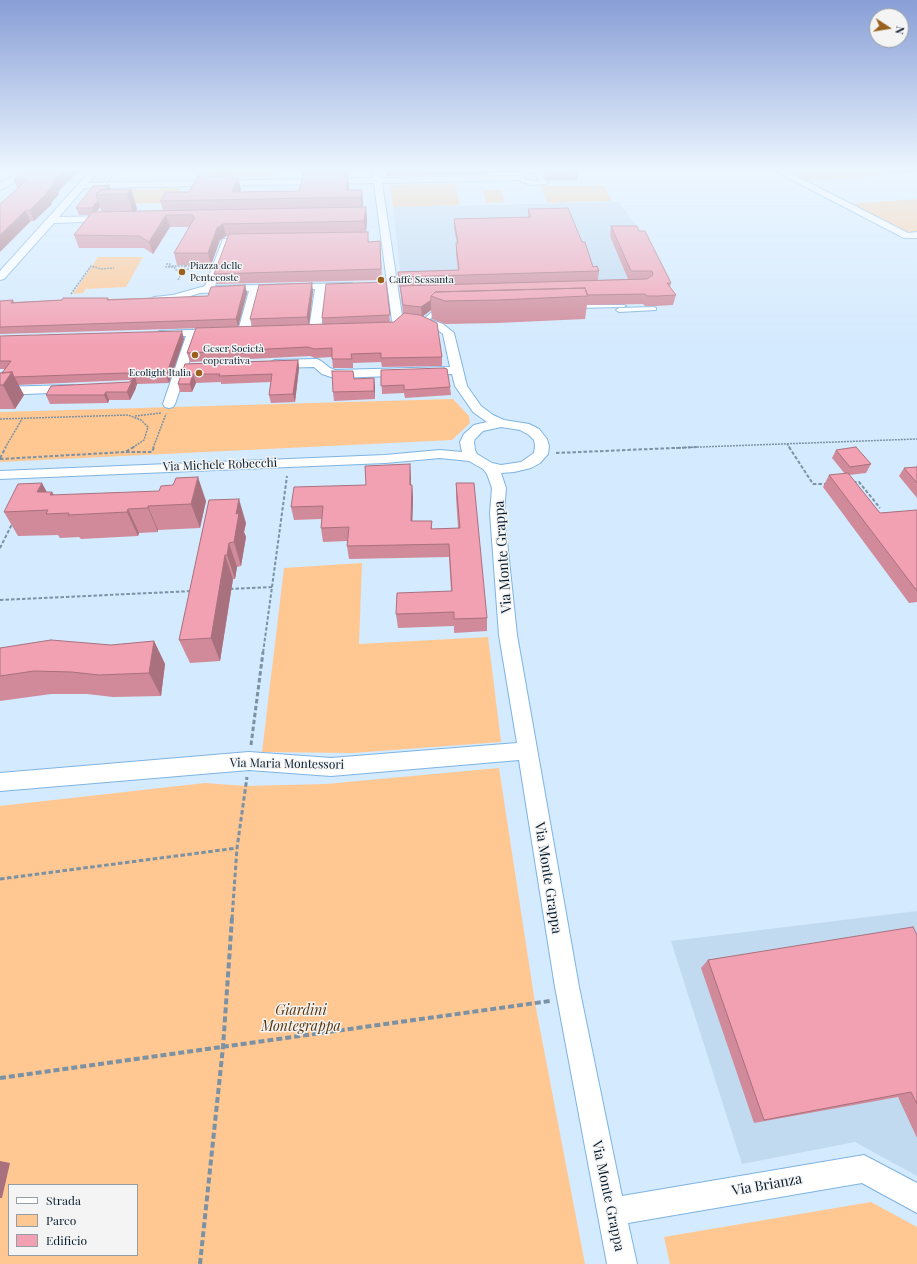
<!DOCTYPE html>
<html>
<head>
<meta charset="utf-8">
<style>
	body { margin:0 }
	#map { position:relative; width:917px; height:1264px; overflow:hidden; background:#d4eafe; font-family:"Playfair Display",serif }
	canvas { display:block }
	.legend { position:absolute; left:8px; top:1184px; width:130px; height:72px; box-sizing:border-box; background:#f4f4f4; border:1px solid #959ea5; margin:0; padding:5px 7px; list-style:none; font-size:12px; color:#061c2e }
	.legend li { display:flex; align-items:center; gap:8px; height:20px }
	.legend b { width:20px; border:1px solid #959ea5 }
	.north { position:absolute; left:869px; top:8px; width:40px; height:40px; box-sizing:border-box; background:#f4f4f4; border:1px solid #959ea5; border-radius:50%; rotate:102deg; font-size:11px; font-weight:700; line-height:16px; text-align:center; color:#061c2e }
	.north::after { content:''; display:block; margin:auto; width:14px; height:18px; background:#9a601e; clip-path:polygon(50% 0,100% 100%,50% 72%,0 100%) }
</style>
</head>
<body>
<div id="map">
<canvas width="917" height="1264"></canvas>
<ul class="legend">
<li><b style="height:5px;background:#fff"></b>Strada</li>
<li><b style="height:11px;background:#ffc792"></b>Parco</li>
<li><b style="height:11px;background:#f2a1b3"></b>Edificio</li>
</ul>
<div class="north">N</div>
</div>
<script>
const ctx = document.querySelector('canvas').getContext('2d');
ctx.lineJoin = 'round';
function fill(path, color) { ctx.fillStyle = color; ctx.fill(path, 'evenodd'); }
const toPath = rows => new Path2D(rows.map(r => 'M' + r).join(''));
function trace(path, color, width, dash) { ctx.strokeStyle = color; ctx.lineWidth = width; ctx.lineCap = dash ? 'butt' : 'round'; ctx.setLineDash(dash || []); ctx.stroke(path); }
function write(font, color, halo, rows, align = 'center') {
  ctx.font = font + ' "Playfair Display",serif'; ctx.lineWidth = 3; ctx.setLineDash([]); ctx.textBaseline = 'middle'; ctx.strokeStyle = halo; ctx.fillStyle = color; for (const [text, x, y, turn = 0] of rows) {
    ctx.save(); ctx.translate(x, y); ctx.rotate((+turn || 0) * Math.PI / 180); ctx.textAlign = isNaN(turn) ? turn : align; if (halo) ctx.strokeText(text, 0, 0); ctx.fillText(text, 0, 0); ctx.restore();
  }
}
const built = toPath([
	[619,202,657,254,671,281,402,290,393,207],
	[917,911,917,1176,855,1142,742,1164,671,941]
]);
const green = toPath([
	[201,169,282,169,277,176,197,177],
	[917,169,917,173,801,181,780,170],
	[455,183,460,205,393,207,390,185],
	[603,185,612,201,547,203,541,186],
	[181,188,173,203,107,204,118,189],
	[483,190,501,190,505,202,486,203],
	[917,199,917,234,907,235,848,204],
	[98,257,143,257,126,287,86,289,83,293,73,294],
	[453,399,469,416,470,423,452,440,0,462,0,412],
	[362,563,359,644,488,637,501,742,352,753,262,752,284,568],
	[499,768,535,1003,585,1264,0,1264,0,806,205,783,246,786,326,784],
	[9,1185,137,1185,137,1255,9,1255],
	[871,1202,917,1227,917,1264,670,1264,664,1237]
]);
const pathFar3 = toPath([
	[166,264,170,264,169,266,186,266],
	[165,267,174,267,176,270,183,271,196,266,205,266],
	[178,280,186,266,197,266],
	[71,294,91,266,101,269,114,268],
	[135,416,161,413],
	[0,419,128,415,141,420,148,427,144,440,132,448],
	[787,444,790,448],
	[5,448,22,419],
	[153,448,166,414],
	[673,448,917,439]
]);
const pathFar2 = toPath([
	[789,447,813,484,826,484],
	[126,452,152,452,154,447],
	[556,453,698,447],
	[0,458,6,447],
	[0,459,125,452,134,447],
	[853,482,859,482,880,508],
	[0,548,13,522],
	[272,587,287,476],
	[230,589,272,587,263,653],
	[0,600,193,591]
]);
const pathFar1 = toPath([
	[251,745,263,652],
	[0,879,237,848],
	[232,919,237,848,247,777]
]);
const path = toPath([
	[0,1078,550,1001],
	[200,1264,223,1047,232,918]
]);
const service = toPath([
	[113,169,117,169,102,187,100,187,113,169],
	[577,305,624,305,626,306,624,307,575,308,574,307,577,305],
	[654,307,656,308,656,310,619,312,616,310,619,308,654,307],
	[434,310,441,310,444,312,441,314,435,314,427,322,423,322,416,319,419,317,424,319,434,310]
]);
const pedestrian = toPath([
	[530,169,544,172,545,175,542,177,548,183,547,184,531,185,520,181,519,175,530,169],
	[533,172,539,174,536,176,540,181,532,181,525,179,524,177,533,172]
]);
const minor = toPath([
	[92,169,101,169,88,183,373,178,372,169,380,169,381,178,521,176,525,178,521,180,382,183,403,322,395,329,380,330,374,327,376,325,388,324,392,321,374,183,84,188,59,217,109,216,113,219,112,221,54,223,4,279,0,280,0,271,92,169],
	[771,169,782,169,908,233,917,232,917,238,904,238,771,169],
	[249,237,254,240,252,242,230,244,215,286,352,283,353,285,352,287,348,288,326,289,321,329,319,331,315,332,309,329,315,289,259,291,250,331,244,334,238,331,249,291,200,293,174,301,154,303,149,300,154,297,173,295,205,286,223,239,249,237],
	[425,318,443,324,454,333,467,386,481,406,493,415,504,420,529,424,539,429,547,439,549,446,548,454,540,463,531,468,514,472,501,473,506,488,504,513,517,635,579,987,622,1196,864,1155,917,1183,917,1213,862,1183,628,1223,637,1264,607,1264,555,987,519,760,331,776,249,770,0,791,0,773,249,752,331,758,517,743,499,635,490,513,492,488,487,474,483,469,469,461,440,458,385,463,0,479,0,471,385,455,440,450,462,452,460,442,464,434,474,425,487,422,473,412,455,386,452,374,334,378,322,374,314,367,275,368,271,366,269,364,271,362,275,360,317,359,321,361,330,368,335,370,450,367,443,334,435,328,421,323,420,321,421,319,425,318],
	[501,427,520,430,529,435,534,440,535,446,534,453,521,462,501,465,492,463,477,454,475,450,474,442,475,439,483,431,501,427],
	[218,329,222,330,224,332,222,334,198,336,175,404,173,407,169,408,165,407,163,404,186,336,160,337,154,334,160,331,218,329],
	[72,385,76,386,78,389,76,392,0,395,0,387,72,385]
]);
const primary = toPath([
	[26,169,40,169,0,190,0,183,26,169]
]);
const wall = toPath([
	[25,169,58,192,59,194,51,203,52,204,34,221,31,221,14,180],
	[301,169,349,169,348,177,349,190,362,190,363,202,363,207,366,207,367,219,366,232,369,242,380,241,382,280,217,284,214,274,228,236,226,236,220,240,211,265,177,265,174,253,189,227,170,227,153,254,144,248,79,248,74,235,90,215,79,215,76,208,109,185,110,190,131,189,137,209,136,211,163,210,160,201,234,178,238,178,241,190,240,192,299,191,303,174,302,174],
	[100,207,102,212,97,212],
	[385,169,527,169,522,172,494,172,494,173,476,175,386,176],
	[539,169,577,169,578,172,577,180,548,181,544,177,544,171],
	[528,209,593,267,599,271,598,280,628,279,610,236,611,226,639,231,671,283,670,287,676,295,673,305,656,306,645,306,643,304,587,305,585,319,497,323,445,324,432,319,431,310,423,316,442,357,442,366,382,367,381,362,353,363,353,368,333,368,332,357,315,358,310,356,190,362,187,353,252,326,250,319,313,291,309,325,323,324,322,318,386,282,390,322,394,322,403,314,400,287,399,287,399,283,398,272,458,270,456,254,456,243,457,243,454,229,454,219,528,217],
	[245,285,247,293,238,327,0,334,0,301,13,300,14,302,108,298,109,299,208,296],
	[0,336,184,339,169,383,137,384,136,387,134,382,136,388,130,400,109,400,108,403,50,404,46,395,130,382,131,381,129,380,18,385,24,395,15,409,0,409,0,373,2,373,5,369,0,369],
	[298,360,299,368,295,402,271,403,269,395,271,382,221,384,221,382,196,383,192,392,180,392,178,384,185,364],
	[381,370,450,387,451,395,405,398,404,393,382,394],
	[374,378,375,399,334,401,333,392,354,379],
	[836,450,871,464,866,473,849,475,880,513,917,510,917,602,909,603,823,487,829,475,845,474,832,458],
	[917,467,917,498,899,476,904,468],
	[411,478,411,485,412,485,413,498,412,521,432,521,432,529,458,528,456,497,456,483,487,618,487,631,454,633,454,626,398,628,396,614,451,591,449,557,349,559,347,546,348,541,323,542,321,528,322,519,294,520,291,507,366,485],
	[46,492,52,492,54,495,206,501,200,528,158,530,158,532,139,533,138,536,81,539,79,537,60,538,58,535,18,536,4,512],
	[209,500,246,523,244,532,246,537,241,566,237,567,235,579,233,579,220,661,190,663,179,640],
	[154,641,165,664,161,696,113,697,87,694,51,694,0,701,0,648,111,645],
	[917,935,917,1138,898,1097,754,1123,701,968,708,960]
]);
const shadedWall = toPath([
	[66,169,81,169,58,192,59,194,51,203,52,204,34,221,30,210,46,193,52,183],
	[347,169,349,169,348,177],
	[522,169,527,169,522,172],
	[233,176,235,185,238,178,241,190,237,199,232,192,232,178],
	[348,177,349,189,348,197,346,190],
	[109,185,111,192,102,195],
	[131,189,137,209,134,214,127,194],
	[362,190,363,202,362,210,361,197],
	[98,200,100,207,94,215,92,208],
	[366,207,367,219,366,233,364,221],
	[26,210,31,221,0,252,0,235],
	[166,215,170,227,153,254,149,242],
	[223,224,226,236,220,240,211,265,208,253,217,228],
	[312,283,313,291,309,325,307,317],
	[245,285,247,293,238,327,236,319],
	[431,300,431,310,422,317,421,307],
	[182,331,184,339,169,383,166,375],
	[298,360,299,368,295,402,293,394],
	[12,372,24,395,15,409,3,385],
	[193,374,196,383,192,392,190,384],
	[135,376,137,384,136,387,133,379],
	[374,378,375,386,375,399,374,391],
	[133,379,136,388,130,400,127,392],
	[106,392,109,400,108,403,104,395],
	[410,464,411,478,411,498,410,485],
	[198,477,206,501,200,528,191,504],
	[42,483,55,507,37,492],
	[412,485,413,498,412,535,411,521],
	[52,492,64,513,50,495],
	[239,499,246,523,244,532,246,537,241,566,234,542,236,514],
	[148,506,158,530,158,532,148,508],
	[128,509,139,533,138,536,127,512],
	[229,543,237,567,235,579,227,555],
	[225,555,233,579,220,661,211,638],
	[154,641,165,664,161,696,149,673],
	[0,1161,10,1163,2,1198,0,1198]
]);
const building = toPath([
	[25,169,66,169,52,183,55,183,46,193,47,193,30,210,26,210,0,235,0,204,27,180,14,180,25,169],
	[545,169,577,169,578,172,549,173,545,169],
	[304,173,345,173,344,177,348,177,346,190,362,190,361,197,160,201,166,192,189,192,197,177,233,176,232,178,238,178,232,192,299,191,304,173],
	[109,185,105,190,100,190,96,195,98,200,92,208,76,208,93,186,109,185],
	[131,189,127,194,96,195,100,190,131,189],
	[366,207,364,221,223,224,217,228,208,253,174,253,195,217,192,217,193,215,166,215,149,242,140,236,74,235,92,212,366,207],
	[568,208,582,242,585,242,593,267,597,266,599,271,399,277,398,272,459,270,456,243,458,243,454,219,531,217,528,209,568,208],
	[611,226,637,226,639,231,645,231,671,283,667,283,676,295,658,296,647,296,645,294,587,295,585,288,435,292,431,296,431,300,421,307,403,305,400,286,647,279,653,275,652,271,631,271,611,226],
	[368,232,368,242,380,241,381,269,214,274,229,234,368,232],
	[386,282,390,315,322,318,326,284,386,282],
	[312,283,307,317,250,319,259,285,312,283],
	[245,285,236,319,0,327,0,301,13,300,11,303,62,300,63,298,108,298,107,300,208,296,211,287,245,285],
	[585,288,588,296,498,300,445,301,431,296,435,292,585,288],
	[404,313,420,315,437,323,442,357,381,358,381,353,351,354,352,359,332,359,332,348,314,349,308,347,187,353,196,328,394,322,404,313],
	[182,331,166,375,135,376,133,379,131,374,126,373,14,377,12,372,2,373,11,361,0,361,0,336,182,331],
	[298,360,293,394,269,395,272,374,219,376,220,374,193,374,190,384,178,384,185,364,298,360],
	[444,368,447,369,450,387,404,390,404,385,381,386,381,370,444,368],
	[332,371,353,371,354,379,374,378,374,391,333,392,332,371],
	[12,372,3,385,0,385,0,373,12,372],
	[133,379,127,392,106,392,104,395,46,395,51,386,130,382,133,379],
	[856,447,871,464,850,467,836,450,856,447],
	[410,464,410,485,412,485,411,521,432,521,431,529,460,528,456,483,474,483,487,618,454,619,454,612,396,614,397,593,452,591,449,544,347,546,349,527,321,528,323,506,291,507,294,487,366,485,365,466,410,464],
	[917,467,917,483,904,468,917,467],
	[848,473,880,513,917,510,917,591,829,475,848,473],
	[198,477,191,504,148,506,148,508,128,509,127,512,68,515,69,513,46,514,48,510,4,512,18,484,42,483,37,492,52,492,50,495,159,491,161,486,173,485,176,478,198,477],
	[239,499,236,514,239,513,234,542,229,543,227,555,225,555,211,638,179,640,209,500,239,499],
	[51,640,111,645,154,641,149,673,99,675,72,672,34,671,0,676,0,648,51,640],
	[913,927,917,935,917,1104,911,1092,764,1120,708,960,913,927]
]);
const markers = [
	[182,272,4,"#9a601e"],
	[381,280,4,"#9a601e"],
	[195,355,4,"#9a601e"],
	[199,373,4,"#9a601e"]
];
const farPoinames = [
	["Piazza delle",190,266],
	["Pentecoste",190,278],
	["Caffè Sessanta",389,280],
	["Geser Società",203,349],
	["coperativa",203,361],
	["Ecolight Italia",191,373,"right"]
];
const streetNames = [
	["Via Michele Robecchi",220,465,-2],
	["Via Maria Montessori",287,764,1]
];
const nearStreetnames = [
	["Via Monte Grappa",503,557,-94],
	["Via Monte Grappa",548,878,81],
	["Via Brianza",767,1185,-10],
	["Via Monte Grappa",608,1196,78]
];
const nearParknames = [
	["Giardini",301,1011],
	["Montegrappa",301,1027]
];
fill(built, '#c2daf0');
fill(green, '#ffc792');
trace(service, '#7db4e3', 2);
trace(pedestrian, '#7db4e3', 2);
trace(minor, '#7db4e3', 2);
trace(primary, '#7db4e3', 2);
trace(pathFar3, '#7b91a4', 1.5, [2, 1]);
trace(pathFar2, '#7b91a4', 2, [3.5, 2]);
trace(pathFar1, '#7b91a4', 3, [4.5, 2.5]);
trace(path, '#7b91a4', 4, [6, 3]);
fill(service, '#fff');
fill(pedestrian, '#fff');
fill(minor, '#fff');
fill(primary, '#fff');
fill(wall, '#d08a9a');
fill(shadedWall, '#a9717d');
fill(building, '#f2a1b3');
trace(building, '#a9717d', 1);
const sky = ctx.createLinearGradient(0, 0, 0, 346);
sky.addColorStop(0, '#889ed6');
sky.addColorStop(0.49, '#ecf6ff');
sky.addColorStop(1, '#ecf6ff00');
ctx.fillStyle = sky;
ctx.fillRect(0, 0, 917, 346);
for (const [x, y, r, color] of markers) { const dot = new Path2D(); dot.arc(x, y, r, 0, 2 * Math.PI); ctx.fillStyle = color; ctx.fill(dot); trace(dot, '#f4f4f4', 1.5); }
write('10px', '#061c2e', '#f4f4f4', farPoinames, 'left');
write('12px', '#061c2e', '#f4f4f4', streetNames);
write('14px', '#061c2e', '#f4f4f4', nearStreetnames);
write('italic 14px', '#593406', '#f4f4f4', nearParknames);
</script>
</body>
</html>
